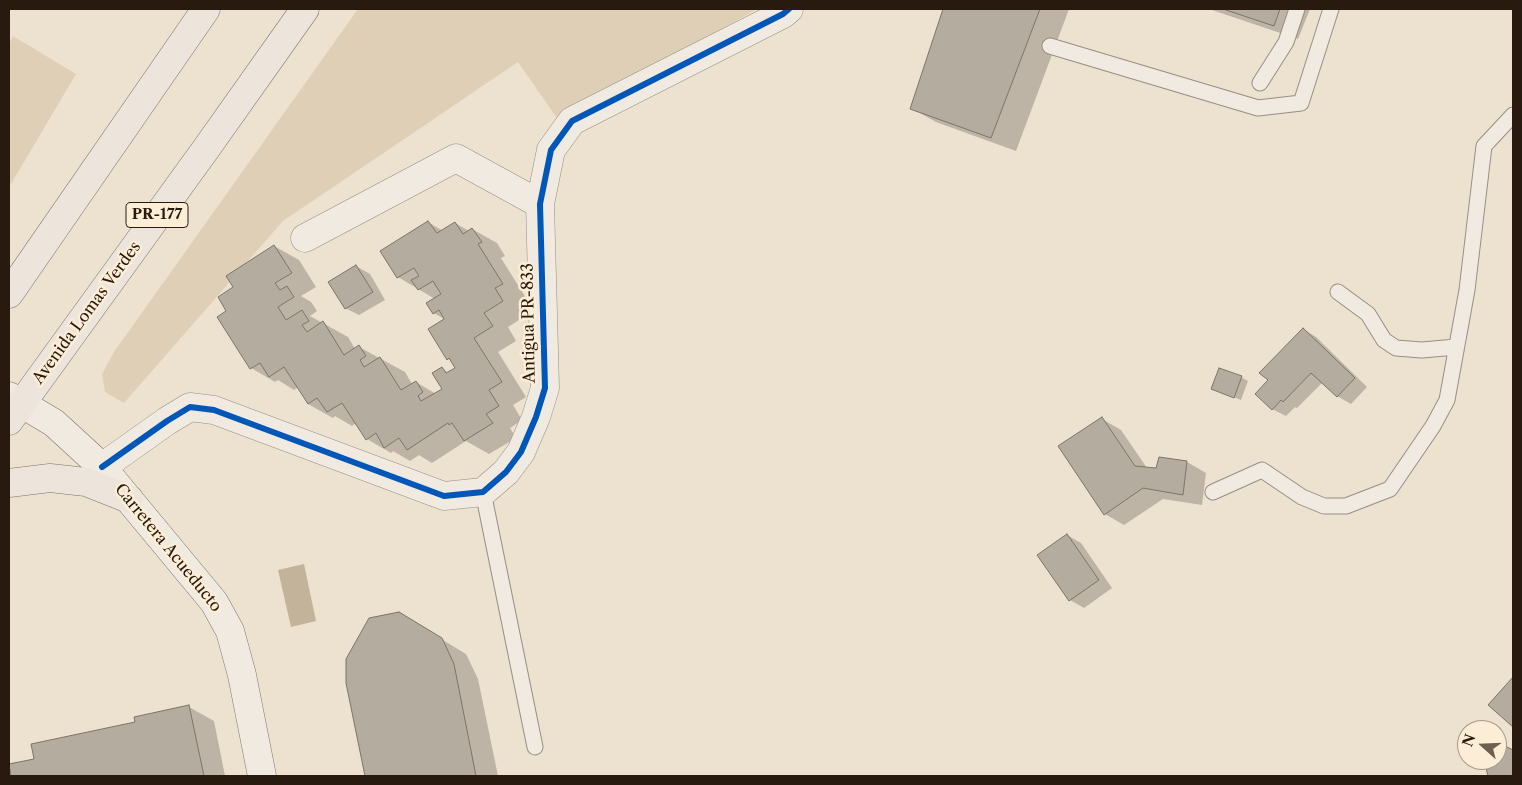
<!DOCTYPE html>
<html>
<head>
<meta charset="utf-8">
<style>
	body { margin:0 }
	#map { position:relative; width:1522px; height:785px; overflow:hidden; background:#ede1cf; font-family:"Libre Caslon Text",serif }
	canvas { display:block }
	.frame { position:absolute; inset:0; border:10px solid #281a0e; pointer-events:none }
	.north { position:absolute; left:1457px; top:720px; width:50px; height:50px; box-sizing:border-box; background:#fcedd7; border:1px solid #a79987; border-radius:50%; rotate:290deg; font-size:14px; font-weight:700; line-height:20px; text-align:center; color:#281a0e }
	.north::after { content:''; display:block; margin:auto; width:18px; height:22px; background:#6d6052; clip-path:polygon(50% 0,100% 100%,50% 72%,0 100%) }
</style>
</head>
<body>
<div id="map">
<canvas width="1522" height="785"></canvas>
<div class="frame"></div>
<div class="north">N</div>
</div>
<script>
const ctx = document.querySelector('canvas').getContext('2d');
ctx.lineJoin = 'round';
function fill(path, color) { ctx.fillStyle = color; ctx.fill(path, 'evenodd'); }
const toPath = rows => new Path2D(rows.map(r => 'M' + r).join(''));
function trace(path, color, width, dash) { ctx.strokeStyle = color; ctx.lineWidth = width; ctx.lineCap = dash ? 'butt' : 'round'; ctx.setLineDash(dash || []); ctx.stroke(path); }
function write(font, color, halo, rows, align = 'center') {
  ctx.font = font + ' "Libre Caslon Text",serif'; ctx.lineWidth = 5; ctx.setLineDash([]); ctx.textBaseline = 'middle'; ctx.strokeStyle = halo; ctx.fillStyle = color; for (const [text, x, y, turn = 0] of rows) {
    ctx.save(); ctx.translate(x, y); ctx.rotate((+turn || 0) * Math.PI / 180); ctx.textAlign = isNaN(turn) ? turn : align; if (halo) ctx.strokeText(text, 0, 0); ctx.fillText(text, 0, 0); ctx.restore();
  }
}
const green = toPath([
	[358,9,757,9,559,121,518,62,283,221,124,403,105,392,102,374,114,352],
	[13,36,76,74,11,184,9,182,9,44]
]);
const water = toPath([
	[304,564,316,621,291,627,278,570]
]);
const shadow = toPath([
	[944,9,1069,9,1016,151,936,122,911,108],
	[1209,9,1310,9,1298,39],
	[428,222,443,231,455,223,469,231,472,229,497,243,505,256,501,258,526,298,519,303,527,315,508,327,516,341,498,352,526,397,513,405,522,420,510,428,516,438,489,454,466,441,432,463,419,455,410,461,393,451,391,453,367,439,356,423,352,426,335,416,333,418,308,404,298,387,294,390,278,380,275,382,251,368,228,311,235,288,274,246,299,260,316,287,301,296,311,302,317,311,310,316,348,337,355,349,359,347,405,372,412,384,416,382,436,394,444,389,442,369,449,373,456,368,452,361,448,359,446,320,434,313,435,299,398,277,382,252],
	[356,266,370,274,385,300,359,315,345,308],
	[1303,329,1316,337,1367,387,1351,404,1337,396,1323,382,1297,408,1295,407,1286,416,1272,409,1270,380],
	[1241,377,1248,381,1241,400,1213,389],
	[1102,419,1121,430,1147,468,1157,469,1160,458,1187,462,1206,473,1202,505,1163,499,1124,525,1105,514],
	[1067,535,1081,543,1112,588,1084,608,1070,600,1039,555],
	[423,628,466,654,478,679,498,776,366,776,347,683],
	[189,707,214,721,225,776,12,776,10,765,36,760,137,723]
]);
const building = toPath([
	[943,9,1040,9,991,138,910,109,943,9],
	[1223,9,1280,9,1274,26,1223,9],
	[428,221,437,233,455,222,463,234,472,228,482,242,478,244,503,284,495,288,503,301,484,313,493,326,474,338,502,382,489,390,499,406,486,414,493,423,464,441,452,423,449,425,448,423,407,450,399,438,384,448,376,433,366,440,342,403,327,412,317,398,308,404,284,367,269,377,260,363,250,369,217,317,226,311,218,297,233,287,226,276,274,245,292,273,275,283,280,290,287,286,294,297,278,307,286,320,302,310,309,321,302,325,307,332,323,321,344,355,359,345,366,356,360,360,364,367,380,357,401,390,416,381,423,392,418,396,421,401,442,389,432,373,442,367,446,373,455,368,449,358,447,360,428,329,444,319,439,310,433,314,426,303,441,294,433,281,418,290,411,280,419,276,414,268,397,278,380,251,428,221],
	[356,265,373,292,345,309,328,282,356,265],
	[1303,328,1355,378,1337,397,1311,373,1283,402,1281,400,1272,410,1255,394,1268,380,1259,373,1303,328],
	[1219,368,1242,376,1234,398,1211,389,1219,368],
	[1102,417,1135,466,1156,468,1159,457,1187,461,1183,495,1143,488,1104,515,1058,446,1102,417],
	[1067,534,1099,580,1069,601,1037,555,1067,534],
	[399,612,442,638,454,664,476,776,365,776,346,683,346,659,369,618,399,612],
	[1513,677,1513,727,1488,705,1513,677],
	[189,705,204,776,11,776,9,764,34,759,31,744,135,722,134,717,189,705],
	[1497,742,1513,750,1513,776,1488,776,1484,760,1497,760,1497,742]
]);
const lane = toPath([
	[1050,46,1258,108,1301,103,1331,9],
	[1260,83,1286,42,1297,9],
	[1338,292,1368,314,1384,340,1396,348,1422,350,1456,347],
	[483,492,535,747],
	[1213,492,1262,470,1302,497,1324,506,1346,506,1390,489,1433,426,1447,400,1467,290,1484,146,1513,115]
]);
const street = toPath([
	[305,238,456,158,540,204],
	[102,467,167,421,190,407,214,410,444,496,483,492,506,472,521,452,536,417,545,388,540,204,551,150,572,121,783,14,789,9]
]);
const secondary = toPath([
	[9,396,54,423,102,467,214,602,230,631,242,675,262,776]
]);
const highway = toPath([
	[9,294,206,9],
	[9,421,208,146,305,9],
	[9,483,50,478,86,482,129,499]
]);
const cycleway = toPath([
	[102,467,167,421,190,407,214,410,444,496,483,492,506,472,521,452,536,417,545,388,540,204,551,150,572,121,783,14,789,9]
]);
const shields = [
	[157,215,62]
];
const shieldNames = [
	["PR-177",157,215]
];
const streetNames = [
	["Avenida Lomas Verdes",87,313,-54],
	["Antigua PR-833",529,323,-91],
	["Carretera Acueducto",168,548,51]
];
fill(green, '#e0cfb7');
fill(water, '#c4b39b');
fill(shadow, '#0003');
fill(building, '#b5aca0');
trace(building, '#7c7469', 1);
trace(lane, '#978f84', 17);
trace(street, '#978f84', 29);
trace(secondary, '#7c7469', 29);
trace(highway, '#7c7469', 29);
trace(lane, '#f0eae0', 15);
trace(street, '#f0eae0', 28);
trace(secondary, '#f0eae0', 28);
trace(highway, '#ede5db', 28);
trace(cycleway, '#0057b8', 6);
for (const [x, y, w] of shields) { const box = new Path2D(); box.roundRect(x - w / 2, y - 12.5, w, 25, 4); ctx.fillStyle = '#fcedd7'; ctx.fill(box); trace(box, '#281a0e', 1); }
write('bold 15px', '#281a0e', null, shieldNames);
write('16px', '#281a0e', '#fcedd7', streetNames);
</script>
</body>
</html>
